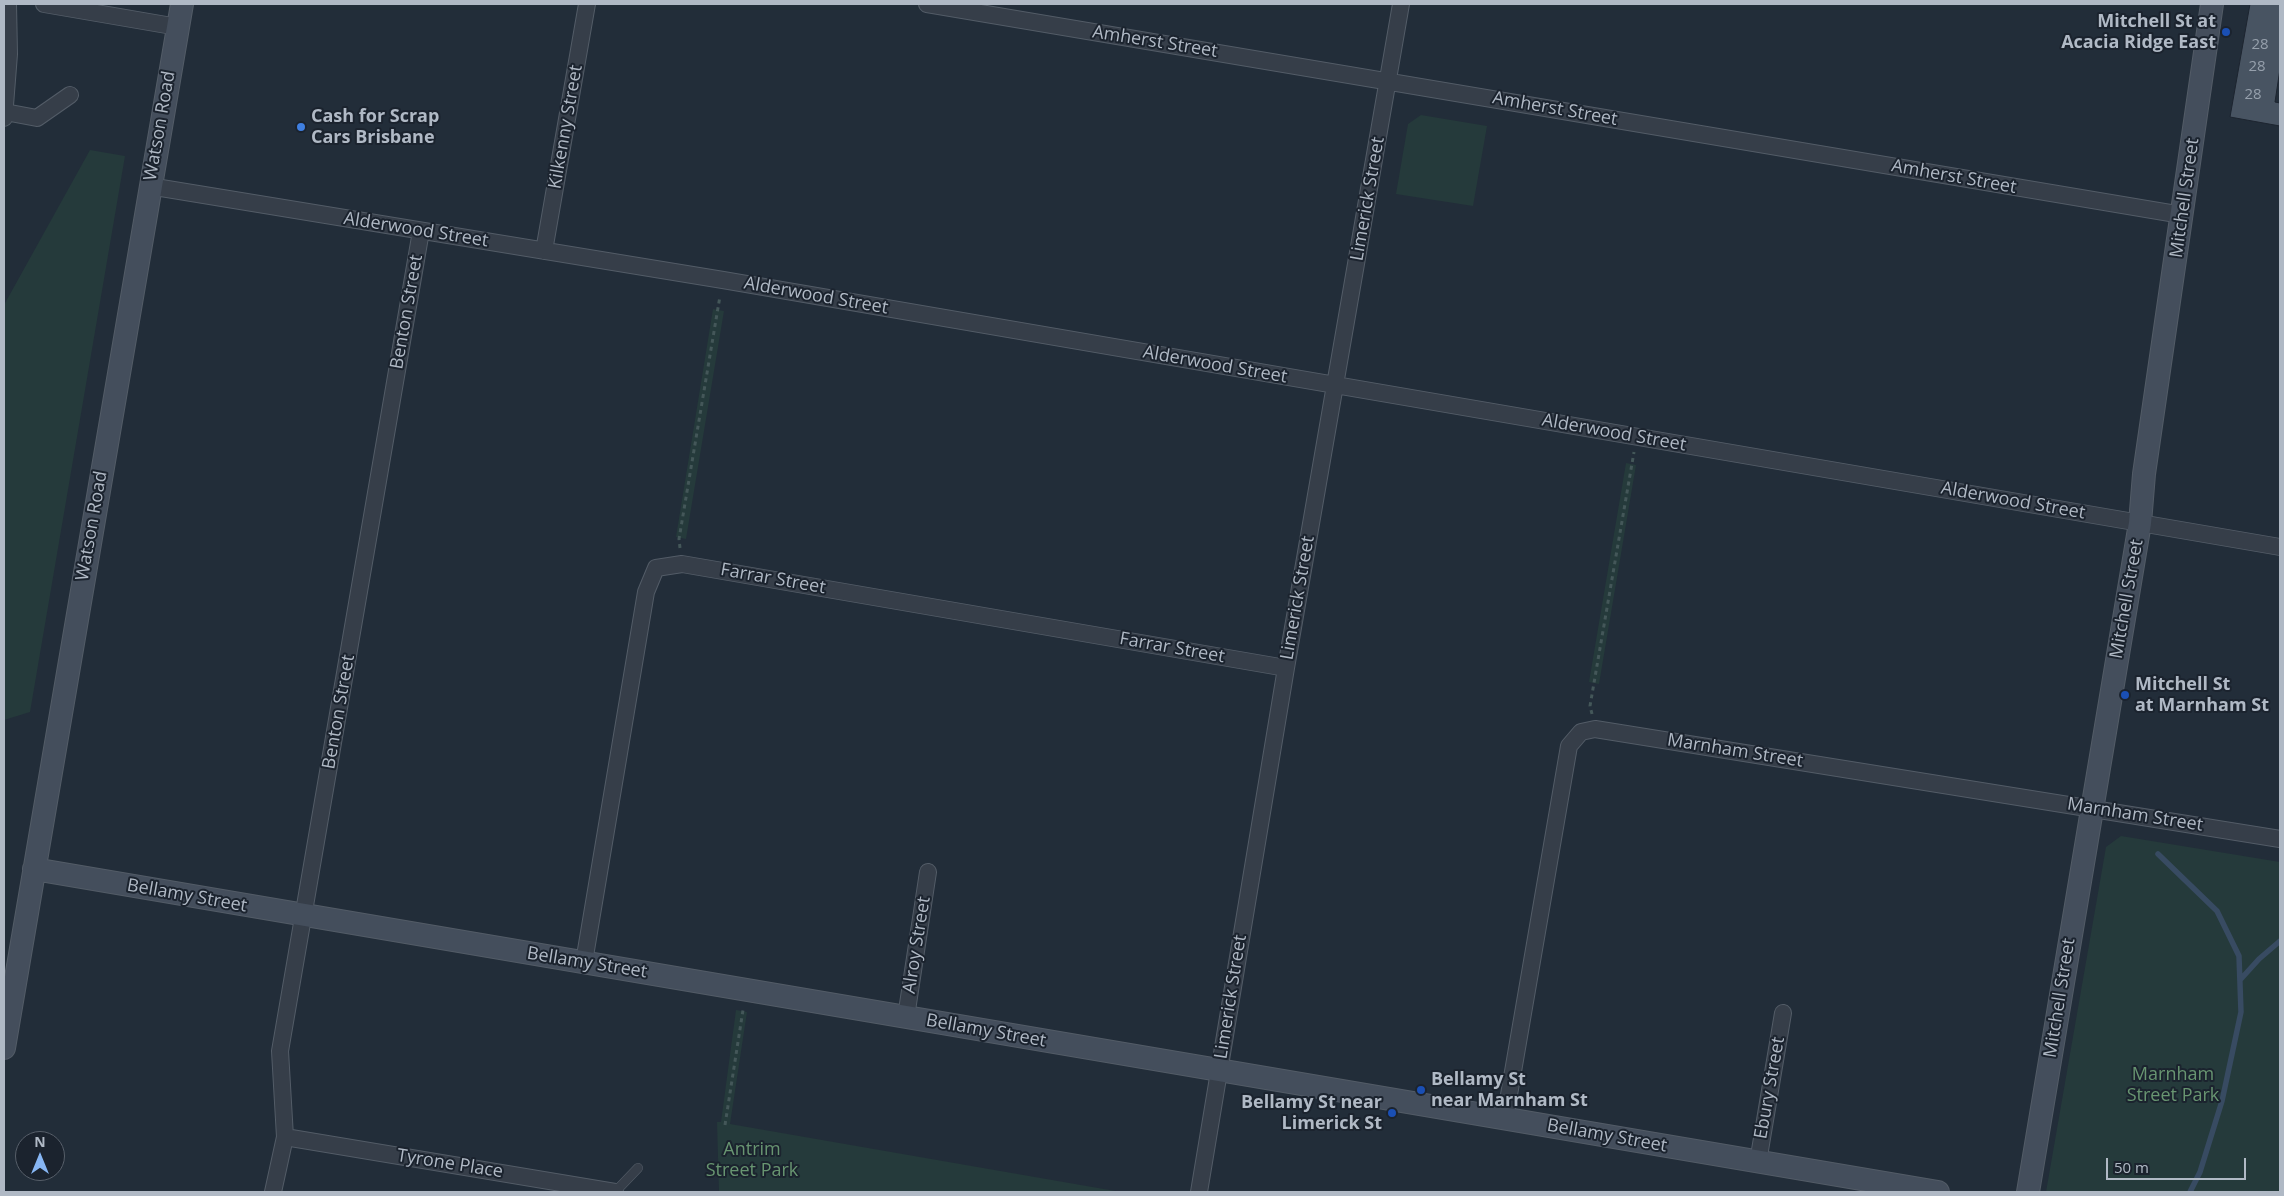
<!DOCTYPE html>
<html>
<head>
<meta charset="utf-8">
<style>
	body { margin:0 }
	#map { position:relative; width:2284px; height:1196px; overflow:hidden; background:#222d39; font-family:"Open Sans",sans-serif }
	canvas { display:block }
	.frame { position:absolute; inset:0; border:5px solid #b0b9c5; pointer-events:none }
	.north { position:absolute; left:15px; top:1131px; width:50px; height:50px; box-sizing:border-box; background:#1b232e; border:1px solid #575f6a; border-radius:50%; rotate:0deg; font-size:14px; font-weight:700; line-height:20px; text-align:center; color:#b0b9c5 }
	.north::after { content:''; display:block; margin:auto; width:18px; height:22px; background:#87b6f4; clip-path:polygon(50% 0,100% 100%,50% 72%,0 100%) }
	.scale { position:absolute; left:2106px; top:1158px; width:140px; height:22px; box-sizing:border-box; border:2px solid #b0b9c5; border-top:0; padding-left:6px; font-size:15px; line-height:18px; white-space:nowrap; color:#b0b9c5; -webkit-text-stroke:4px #1b232e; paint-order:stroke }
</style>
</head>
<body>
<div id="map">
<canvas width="2284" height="1196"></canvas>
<div class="frame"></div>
<div class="north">N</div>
<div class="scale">50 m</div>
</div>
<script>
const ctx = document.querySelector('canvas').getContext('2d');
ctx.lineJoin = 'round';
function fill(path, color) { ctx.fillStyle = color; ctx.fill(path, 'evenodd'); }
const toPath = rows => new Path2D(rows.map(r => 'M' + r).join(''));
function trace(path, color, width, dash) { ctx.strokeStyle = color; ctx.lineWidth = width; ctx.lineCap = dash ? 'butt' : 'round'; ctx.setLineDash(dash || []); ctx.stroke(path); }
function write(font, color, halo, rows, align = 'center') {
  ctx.font = font + ' "Open Sans",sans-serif'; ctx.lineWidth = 4; ctx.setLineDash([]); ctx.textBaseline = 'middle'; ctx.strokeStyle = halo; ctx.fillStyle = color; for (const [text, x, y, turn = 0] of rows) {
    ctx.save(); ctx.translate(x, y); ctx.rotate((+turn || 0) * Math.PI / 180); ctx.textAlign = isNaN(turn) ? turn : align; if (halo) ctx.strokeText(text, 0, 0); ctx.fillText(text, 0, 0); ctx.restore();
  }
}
const green = toPath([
	[1421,115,1487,126,1473,206,1396,194,1408,124],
	[90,150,125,156,30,712,4,720,4,305],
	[713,309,724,311,686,539,676,537],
	[1626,463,1636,465,1599,684,1589,682],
	[2121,836,2280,862,2280,1192,2046,1192,2106,847],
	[736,1010,747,1012,730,1124,1121,1192,719,1192,717,1122,721,1122]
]);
const stream = toPath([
	[2158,854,2217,911,2239,956,2241,1012,2222,1101,2200,1172,2190,1192],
	[2240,980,2259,959,2280,941]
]);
const building = toPath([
	[2250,4,2280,4,2280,69,2275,102,2280,103,2280,126,2230,117,2250,4]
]);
const path = toPath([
	[680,548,679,539,720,296],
	[1592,714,1590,706,1634,452],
	[725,1125,743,1010]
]);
const lane = toPath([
	[615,1192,638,1168]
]);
const street = toPath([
	[44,4,178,27],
	[927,4,2182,215],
	[5,112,37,118,70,95],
	[4,118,9,54,8,4],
	[149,186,723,280,2280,547],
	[544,251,587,4],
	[584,962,646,592,656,568,682,564,1286,668],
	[906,1017,928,872],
	[1505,1118,1569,746,1581,732,1595,729,2280,839],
	[285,1137,615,1192],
	[1758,1162,1783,1013],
	[273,1192,285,1137,280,1051,421,231],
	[1199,1192,1286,668,1401,4]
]);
const secondary = toPath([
	[34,869,1938,1192],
	[4,1048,182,4],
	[2028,1192,2140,523,2144,474,2212,4]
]);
const markers = [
	[2226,32,5,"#1a4fb4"],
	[301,127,5,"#3f7fe0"],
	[2125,695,5,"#1a4fb4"],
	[1421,1090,5,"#1a4fb4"],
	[1392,1113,5,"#1a4fb4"]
];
const numberNames = [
	["28",2260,45],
	["28",2257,67],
	["28",2253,95]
];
const poiNames = [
	["Mitchell St at",2216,22,"right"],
	["Acacia Ridge East",2216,43,"right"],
	["Cash for Scrap",311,117],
	["Cars Brisbane",311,138],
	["Mitchell St",2135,685],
	["at Marnham St",2135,706],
	["Bellamy St",1431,1080],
	["near Marnham St",1431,1101],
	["Bellamy St near",1382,1103,"right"],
	["Limerick St",1382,1124,"right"]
];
const streetNames = [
	["Amherst Street",1155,42,9],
	["Amherst Street",1555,109,10],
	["Watson Road",160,126,-80],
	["Kilkenny Street",566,127,-80],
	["Amherst Street",1954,177,10],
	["Mitchell Street",2185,198,-82],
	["Limerick Street",1368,199,-80],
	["Alderwood Street",416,230,9],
	["Alderwood Street",816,296,10],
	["Benton Street",407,312,-80],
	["Alderwood Street",1215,365,10],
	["Alderwood Street",1614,433,10],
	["Alderwood Street",2013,501,10],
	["Watson Road",92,526,-80],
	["Farrar Street",773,579,10],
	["Limerick Street",1298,598,-80],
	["Mitchell Street",2127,599,-80],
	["Farrar Street",1172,648,10],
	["Benton Street",339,712,-80],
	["Marnham Street",1735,751,9],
	["Marnham Street",2135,815,9],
	["Bellamy Street",187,896,10],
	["Alroy Street",917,945,-81],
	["Bellamy Street",587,963,9],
	["Limerick Street",1231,997,-81],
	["Mitchell Street",2060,998,-81],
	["Bellamy Street",986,1031,10],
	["Ebury Street",1770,1088,-80],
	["Bellamy Street",1607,1136,10],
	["Tyrone Place",450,1164,9]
];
const parkNames = [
	["Marnham",2173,1075],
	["Street Park",2173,1096],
	["Antrim",752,1150],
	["Street Park",752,1171]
];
fill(green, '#253a3b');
trace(stream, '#384b62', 5.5);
fill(building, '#485462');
trace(building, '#1d2530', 1);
trace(lane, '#535c67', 10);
trace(street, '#535c67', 18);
trace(secondary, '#535c67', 24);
trace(path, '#445759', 3, [4, 4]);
trace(lane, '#363e49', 9);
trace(street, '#363e49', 16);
trace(secondary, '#444e5c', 22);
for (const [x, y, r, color] of markers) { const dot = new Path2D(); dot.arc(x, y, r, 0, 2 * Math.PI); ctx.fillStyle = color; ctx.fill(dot); trace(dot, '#1b232e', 2); }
write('15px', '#96a0ac', null, numberNames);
write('bold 18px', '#b0b9c5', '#1b232e', poiNames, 'left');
write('18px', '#b0b9c5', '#1b232e', streetNames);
write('18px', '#689571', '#1b232e', parkNames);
</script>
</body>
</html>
